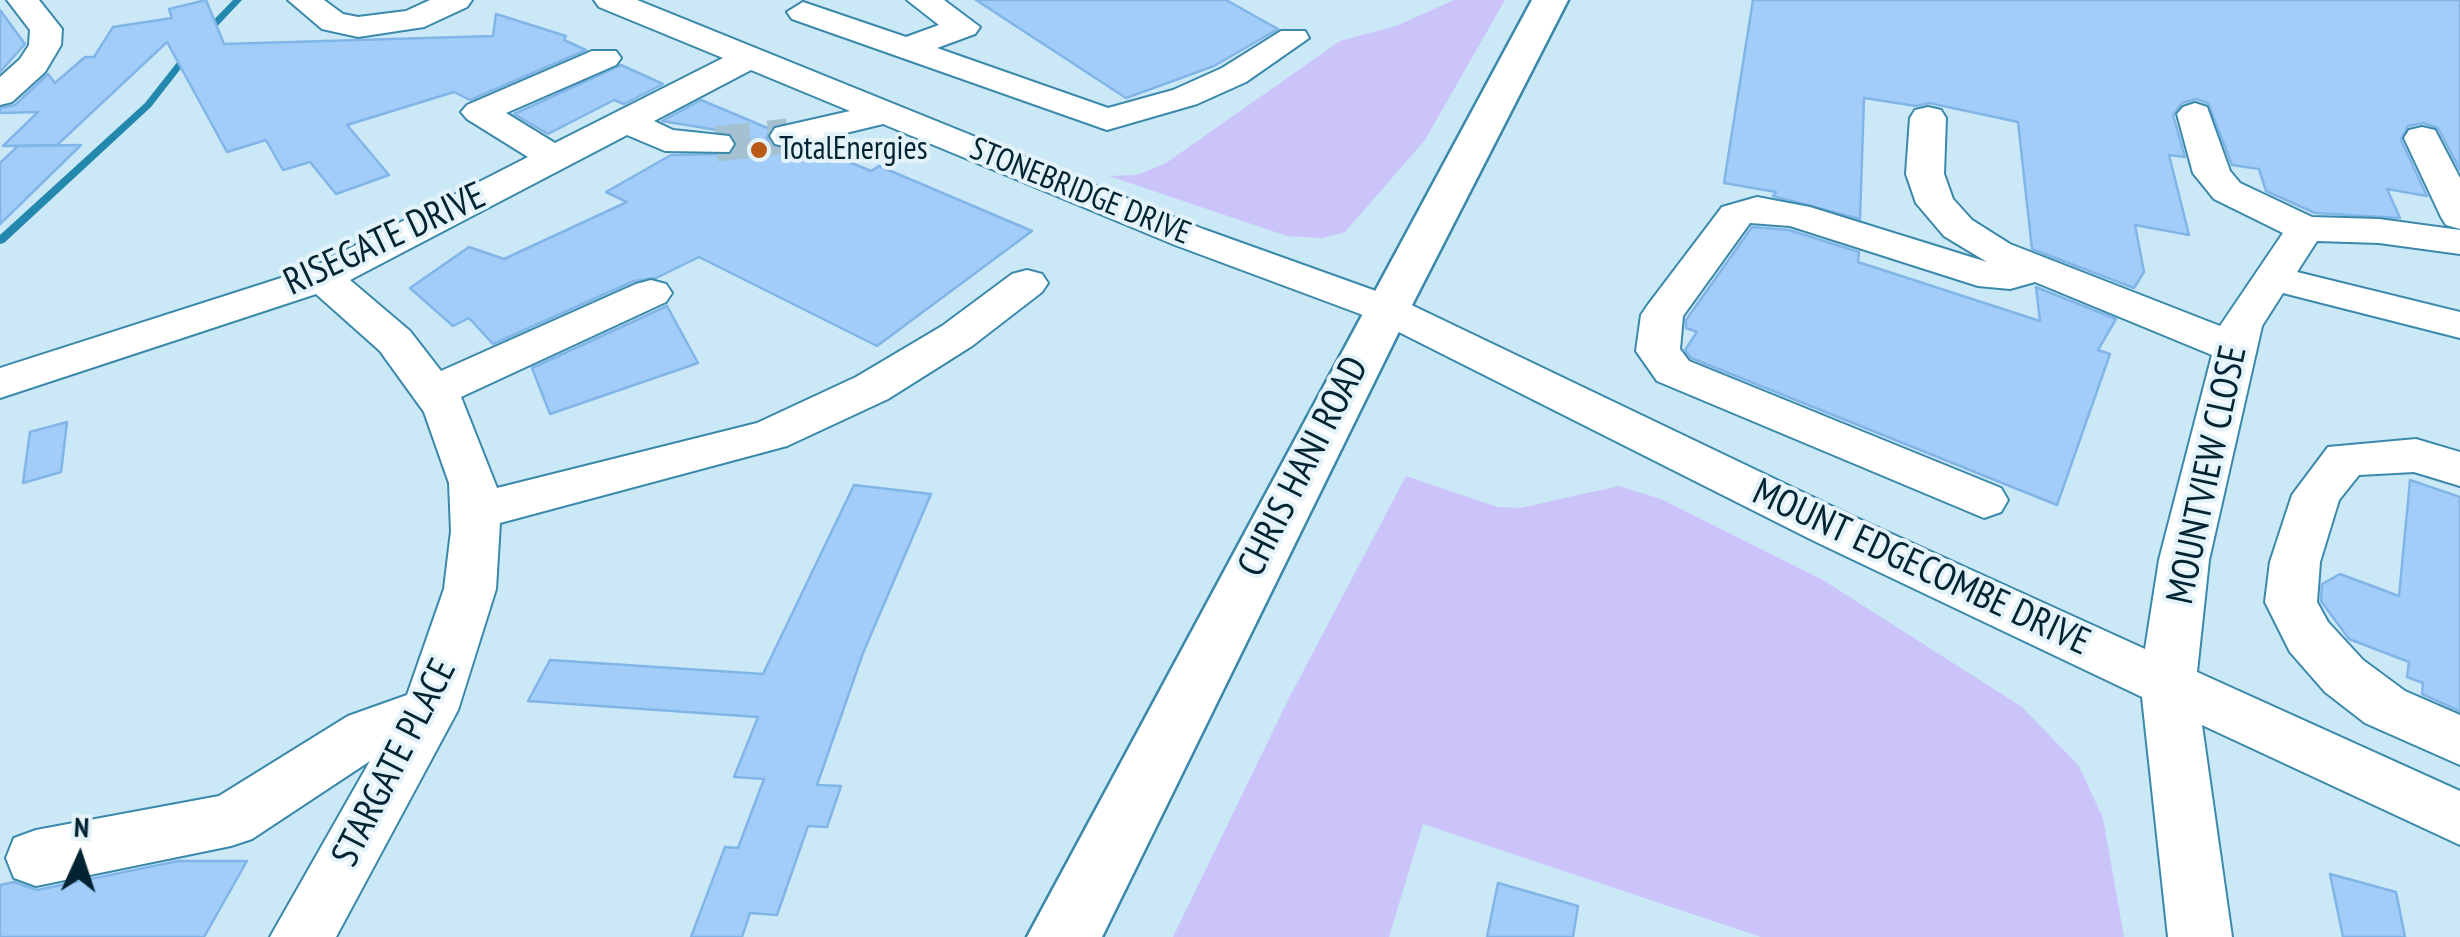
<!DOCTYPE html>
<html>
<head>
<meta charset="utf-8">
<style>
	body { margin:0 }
	#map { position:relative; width:2460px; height:937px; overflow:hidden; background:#cbe8f7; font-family:"PT Sans Narrow",sans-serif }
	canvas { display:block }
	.north { position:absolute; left:30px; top:807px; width:100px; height:100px; -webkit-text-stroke:8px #e4f3fa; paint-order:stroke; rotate:3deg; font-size:28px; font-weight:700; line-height:40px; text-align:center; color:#022432 }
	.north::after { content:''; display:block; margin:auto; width:35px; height:45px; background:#022432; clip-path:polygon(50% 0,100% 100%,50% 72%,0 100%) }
</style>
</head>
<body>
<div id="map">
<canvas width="2460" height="937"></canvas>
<div class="north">N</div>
</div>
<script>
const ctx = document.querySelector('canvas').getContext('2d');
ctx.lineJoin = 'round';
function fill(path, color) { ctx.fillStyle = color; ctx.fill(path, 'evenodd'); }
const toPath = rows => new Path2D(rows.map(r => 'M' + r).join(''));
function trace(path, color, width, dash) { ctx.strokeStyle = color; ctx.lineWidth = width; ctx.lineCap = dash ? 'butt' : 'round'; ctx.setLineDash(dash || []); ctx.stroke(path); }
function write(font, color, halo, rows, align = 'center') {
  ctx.font = font + ' "PT Sans Narrow",sans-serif'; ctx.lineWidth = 8; ctx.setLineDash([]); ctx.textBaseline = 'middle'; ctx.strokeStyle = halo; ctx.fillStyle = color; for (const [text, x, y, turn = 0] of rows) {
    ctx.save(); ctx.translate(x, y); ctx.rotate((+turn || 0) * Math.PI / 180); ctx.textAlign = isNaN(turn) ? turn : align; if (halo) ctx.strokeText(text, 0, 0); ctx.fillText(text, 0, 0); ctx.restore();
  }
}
const green = toPath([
	[1454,0,1505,0,1425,140,1345,232,1322,238,1287,236,1109,176,1137,175,1166,163,1340,41,1396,26],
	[1406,476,1497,507,1520,508,1619,486,1661,499,1823,580,2022,707,2079,766,2103,818,2124,937,1761,937,1423,824,1389,937,1173,937,1289,698]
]);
const stream = toPath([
	[233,0,242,0,208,36,202,36,202,32,233,0],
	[186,51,193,53,151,107,4,243,0,244,0,235,145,103,186,51]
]);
const building = toPath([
	[206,0,224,44,493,36,496,14,566,36,564,40,586,50,470,100,454,92,347,125,389,175,336,194,310,162,283,170,266,140,227,152,167,42,57,145,3,146,38,112,0,113,0,108,15,105,48,74,55,83,85,57,94,57,113,27,172,18,169,9,206,0],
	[976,0,1226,0,1278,29,1214,66,1126,98,976,0],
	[1753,0,2460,0,2460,170,2438,128,2423,123,2408,126,2401,140,2427,196,2387,189,2400,218,2315,213,2266,191,2259,169,2232,165,2208,103,2196,99,2182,103,2173,115,2185,157,2169,155,2189,235,2135,225,2144,272,2134,288,2032,249,2018,122,1929,103,1916,106,1864,98,1860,219,1773,196,1776,192,1724,183,1753,0],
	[0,10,25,44,0,72,0,10],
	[621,65,663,84,624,104,614,100,548,134,514,114,621,65],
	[701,100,770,129,767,138,774,148,789,151,810,146,871,171,879,166,1032,231,877,346,699,257,656,278,634,281,493,344,469,318,453,326,410,288,469,247,504,259,627,202,606,192,671,155,732,154,737,142,729,132,662,121,701,100],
	[81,145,38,187,0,224,0,163,18,146,81,145],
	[1752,227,1789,230,1859,252,1858,262,2040,321,2036,287,2116,319,2098,350,2110,354,2057,505,1691,358,1685,350,1697,332,1686,328,1686,320,1752,227],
	[667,306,698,363,550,414,532,368,667,306],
	[67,422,61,472,23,483,30,432,67,422],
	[2410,480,2460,497,2460,711,2422,694,2423,683,2407,677,2409,662,2349,639,2321,601,2322,584,2340,574,2399,596,2410,480],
	[854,485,931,494,863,653,817,785,841,786,827,827,808,826,777,915,750,913,742,937,691,937,725,847,738,848,764,779,734,777,758,717,528,701,550,660,763,674,854,485],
	[178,861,247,861,204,937,0,937,0,885,14,882,37,890,178,861],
	[2330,874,2396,892,2405,937,2343,937,2330,874],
	[1498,883,1578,906,1573,937,1487,937,1498,883]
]);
const minorTunnel = toPath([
	[716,144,788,136]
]);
const minor = toPath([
	[7,0,39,0,62,29,61,45,45,72,12,102,0,105,0,77,20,59,29,45,30,30,7,0],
	[288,0,324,0,343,14,358,17,406,11,430,0,472,0,467,7,424,27,358,37,322,29,288,0],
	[594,0,637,0,1203,229,1401,300,1850,515,2145,649,2159,560,2212,355,2035,282,2010,289,1978,286,1790,226,1750,223,1683,316,1680,349,1689,361,2001,488,2008,500,2001,512,1984,518,1657,381,1636,351,1641,315,1647,306,1722,207,1757,197,1810,207,1987,262,1944,236,1916,203,1906,174,1910,118,1915,110,1928,107,1941,110,1946,118,1944,174,1953,199,1972,220,2010,244,2220,326,2283,233,2214,199,2193,173,2177,114,2183,107,2195,103,2207,107,2230,171,2240,183,2312,217,2379,219,2460,230,2460,254,2379,243,2317,241,2297,272,2460,312,2460,338,2283,293,2262,326,2209,560,2197,672,2460,791,2460,845,2202,725,2232,937,2168,937,2142,697,1814,541,1371,318,1175,245,883,124,788,147,775,144,770,136,775,128,850,111,751,70,654,121,673,130,729,136,734,144,729,152,665,151,627,135,350,280,410,331,441,371,636,284,651,280,666,284,672,293,666,302,461,397,497,488,757,423,856,377,942,326,1012,274,1027,270,1042,274,1048,283,1042,292,972,346,888,399,787,446,500,523,496,589,458,710,336,937,270,937,370,761,252,839,231,846,36,886,14,878,6,858,14,838,36,830,219,796,348,716,407,695,444,589,451,531,449,483,424,412,380,351,316,294,0,398,0,368,309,269,528,157,467,119,461,112,467,105,592,51,616,51,621,58,616,65,506,113,555,143,723,58,599,7,594,0],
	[907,0,944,0,980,27,975,34,937,48,1108,108,1173,90,1222,68,1281,31,1305,31,1309,38,1246,82,1197,104,1107,130,792,19,787,12,803,2,906,37,939,25,907,0],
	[2422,127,2435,130,2460,178,2460,229,2446,225,2441,217,2404,138,2409,130,2422,127],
	[2416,439,2460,452,2460,486,2414,472,2359,475,2339,500,2320,562,2317,602,2328,622,2363,660,2405,691,2460,715,2460,765,2365,723,2325,692,2290,652,2265,602,2270,562,2292,495,2328,447,2416,439]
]);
const major = toPath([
	[1532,0,1568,0,1410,309,1102,937,1027,937,1532,0]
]);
const markers = [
	[759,150,10,"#ba5a17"]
];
const farPoinames = [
	["TotalEnergies",779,150]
];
const farStreetnames = [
	["STONEBRIDGE DRIVE",1080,192,22]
];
const streetNames = [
	["RISEGATE DRIVE",385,240,-25],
	["CHRIS HANI ROAD",1304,467,-63],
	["MOUNTVIEW CLOSE",2208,475,-78],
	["MOUNT EDGECOMBE DRIVE",1921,568,25],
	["STARGATE PLACE",395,763,-63]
];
fill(green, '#cac4fb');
fill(stream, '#2487ae');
fill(building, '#a2cdf9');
trace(building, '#81b5e8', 2.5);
trace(minorTunnel, '#a3c1d0', 35, [35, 18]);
trace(minor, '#3a89ab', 4);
trace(major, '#3a89ab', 5);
fill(minor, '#fff');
fill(major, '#fff');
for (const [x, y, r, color] of markers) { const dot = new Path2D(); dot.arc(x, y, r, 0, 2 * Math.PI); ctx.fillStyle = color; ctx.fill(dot); trace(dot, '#e4f3fa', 4); }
write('32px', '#022432', '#e4f3fa', farPoinames, 'left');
write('32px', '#022432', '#e4f3fa', farStreetnames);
write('38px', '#022432', '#e4f3fa', streetNames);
</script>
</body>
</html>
